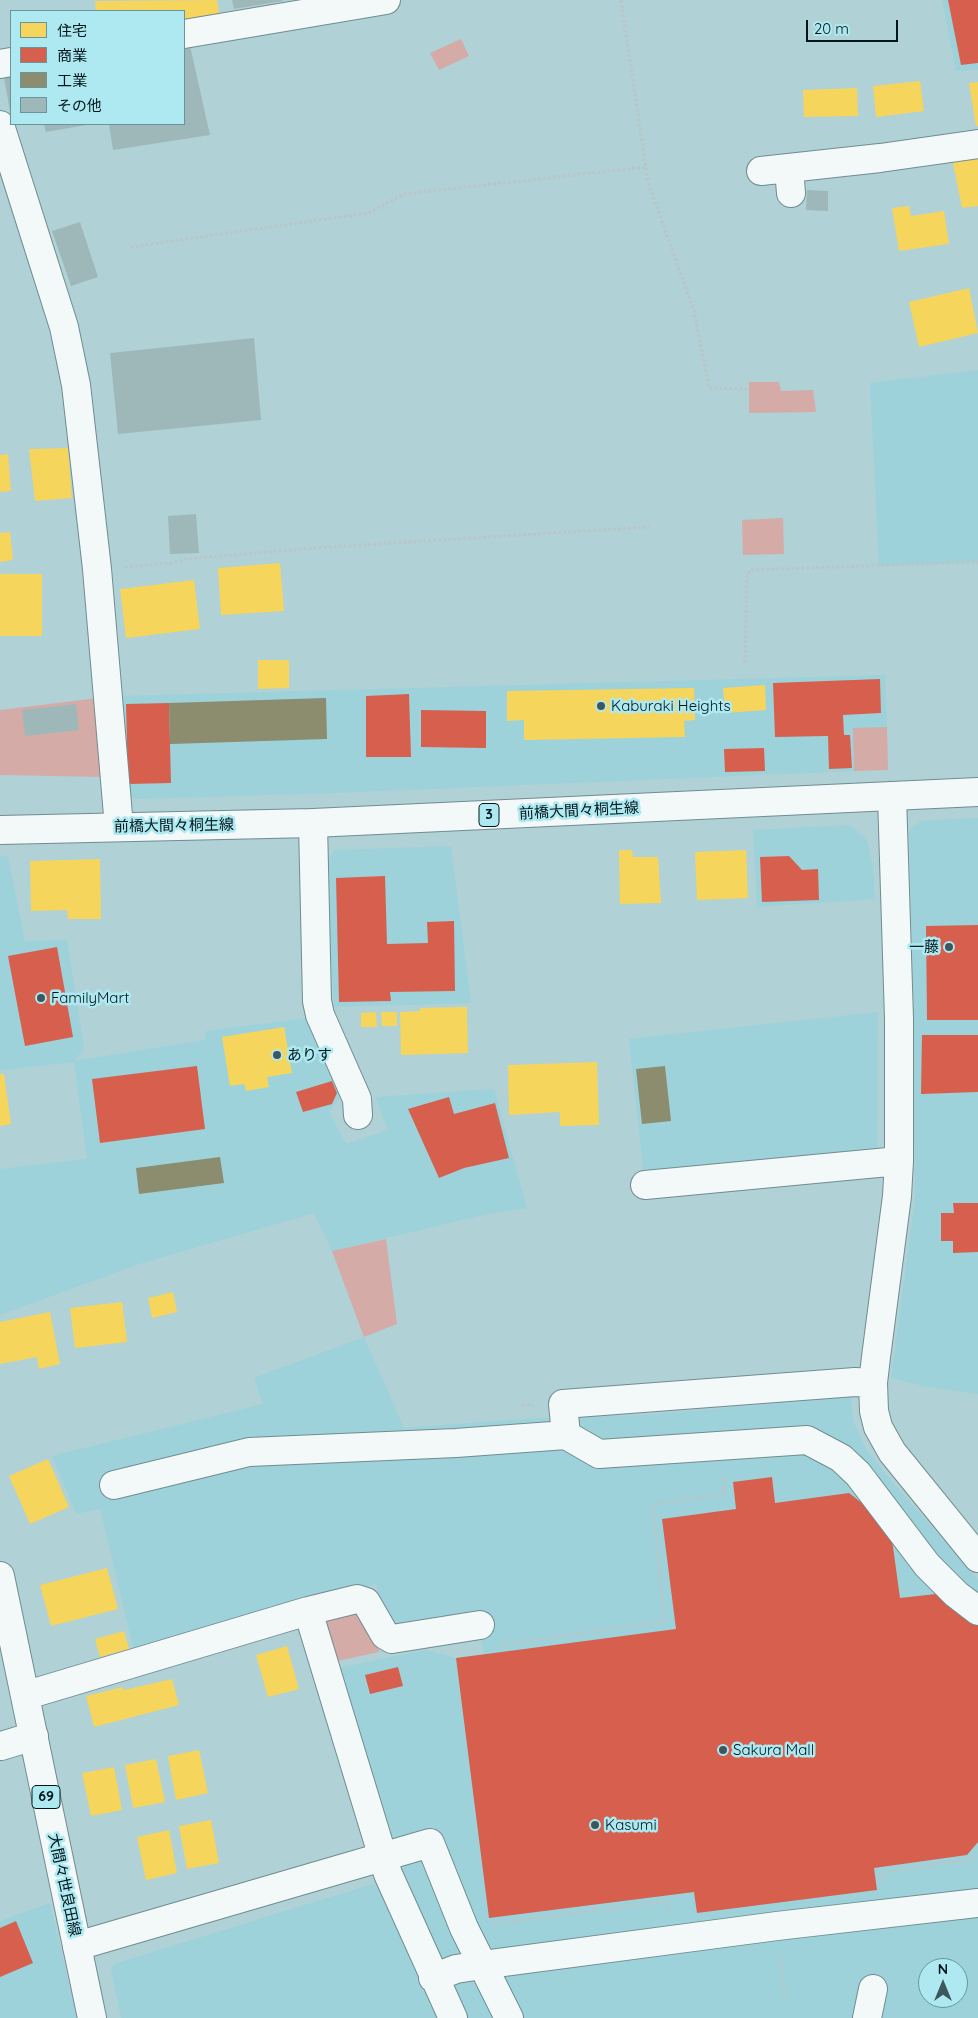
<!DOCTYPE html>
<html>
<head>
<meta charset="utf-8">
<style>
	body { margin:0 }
	#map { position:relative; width:978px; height:2018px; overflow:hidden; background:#b0d1d6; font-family:Quicksand,"Noto Sans JP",sans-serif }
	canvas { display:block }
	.legend { position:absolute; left:10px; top:10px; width:175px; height:115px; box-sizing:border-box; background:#aee9f2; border:1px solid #69959c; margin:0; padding:6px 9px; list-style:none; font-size:15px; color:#01161a }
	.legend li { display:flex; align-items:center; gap:10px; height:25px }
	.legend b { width:25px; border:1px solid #69959c }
	.north { position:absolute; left:918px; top:1958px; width:50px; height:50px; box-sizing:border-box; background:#aee9f2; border:1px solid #69959c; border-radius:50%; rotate:0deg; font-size:14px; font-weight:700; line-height:20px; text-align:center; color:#01161a }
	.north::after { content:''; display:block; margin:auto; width:18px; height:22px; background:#3e575c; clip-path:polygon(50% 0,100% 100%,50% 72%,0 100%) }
	.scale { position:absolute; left:806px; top:20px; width:92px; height:22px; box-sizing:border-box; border:2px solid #01161a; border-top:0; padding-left:6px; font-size:15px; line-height:18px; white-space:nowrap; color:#01161a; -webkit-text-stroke:4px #aee9f2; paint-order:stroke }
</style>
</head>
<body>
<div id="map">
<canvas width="978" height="2018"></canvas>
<ul class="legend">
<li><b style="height:14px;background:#f6d55c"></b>住宅</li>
<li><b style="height:14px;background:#d6604d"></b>商業</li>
<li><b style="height:14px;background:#8c8c6e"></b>工業</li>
<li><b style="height:14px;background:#9eb8ba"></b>その他</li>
</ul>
<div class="north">N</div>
<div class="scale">20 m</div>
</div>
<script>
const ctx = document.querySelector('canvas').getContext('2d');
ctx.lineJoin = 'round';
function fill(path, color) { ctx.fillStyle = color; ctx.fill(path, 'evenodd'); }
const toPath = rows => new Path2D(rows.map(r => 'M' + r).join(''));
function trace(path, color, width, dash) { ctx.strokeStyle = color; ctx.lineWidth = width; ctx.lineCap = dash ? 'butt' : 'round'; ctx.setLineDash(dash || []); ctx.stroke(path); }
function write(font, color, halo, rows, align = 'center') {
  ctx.font = font + ' Quicksand,"Noto Sans JP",sans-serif'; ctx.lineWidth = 5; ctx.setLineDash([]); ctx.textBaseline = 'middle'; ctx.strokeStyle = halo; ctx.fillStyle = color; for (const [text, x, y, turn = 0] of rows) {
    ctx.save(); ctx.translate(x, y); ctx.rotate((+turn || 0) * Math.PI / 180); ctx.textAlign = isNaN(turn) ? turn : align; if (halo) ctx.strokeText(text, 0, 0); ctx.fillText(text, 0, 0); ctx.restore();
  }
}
const built = toPath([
	[942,0,978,0,978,70,956,71],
	[978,370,978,562,879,566,870,383],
	[885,675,887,727,853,729,854,771,335,793,135,799,124,788,120,696],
	[978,818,978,1394,923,1386,891,1378,915,1199,914,1028,909,830,921,821],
	[850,825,867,839,873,868,875,899,757,907,753,830],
	[451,846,471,1003,334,1007,326,862,335,850],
	[8,856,25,941,67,940,84,1048,74,1061,205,1040,206,1031,307,1018,343,1094,329,1112,346,1144,388,1130,375,1097,494,1089,527,1208,483,1215,332,1251,314,1213,139,1264,0,1315,0,1169,87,1159,74,1062,0,1070,0,857],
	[878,1012,877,1155,644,1179,629,1039],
	[364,1337,404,1428,523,1419,642,1415,851,1397,853,1421,866,1449,883,1471,978,1580,978,2018,464,2018,385,1831,334,1669,425,1650,456,1658,484,1654,476,1610,395,1624,384,1617,376,1584,344,1591,134,1651,100,1509,76,1514,52,1456,263,1404,254,1378],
	[928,1968,958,1968,958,1998,928,1998],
	[376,1883,439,2018,121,2018,111,1969,114,1964],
	[50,1903,77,2018,0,2018,0,1921]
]);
const green = toPath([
	[461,39,469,56,439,70,430,53],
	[749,382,779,382,781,391,813,390,816,412,749,413],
	[783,518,784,554,743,555,742,520],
	[98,698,104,777,0,775,0,710],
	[887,727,888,770,854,771,853,728],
	[386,1239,397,1324,364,1337,332,1251],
	[354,1613,364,1619,377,1641,379,1652,333,1662,320,1621]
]);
const homes = toPath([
	[217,0,220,18,184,24,184,11,96,11,95,1],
	[920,81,924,111,876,117,873,86],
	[978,82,978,126,976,126,969,83],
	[857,88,858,116,804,117,803,90],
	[978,155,978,206,962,208,952,158],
	[909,206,911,216,944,211,949,244,899,251,892,208],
	[969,288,978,333,919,347,909,302],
	[68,448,72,498,35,501,29,449],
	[8,454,11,491,0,492,0,455],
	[10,532,13,560,0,562,0,533],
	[280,563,284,611,221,615,218,568],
	[0,574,42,574,42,636,0,636],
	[194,580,200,629,126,638,120,589],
	[258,660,289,660,289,688,258,689],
	[765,685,766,710,725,713,723,688],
	[694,688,695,720,684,721,685,737,524,740,524,720,507,721,507,691],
	[619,850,632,850,633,857,658,857,661,903,620,904],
	[746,850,748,898,697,900,695,852],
	[100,859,101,919,68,919,67,910,31,911,30,861],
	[467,1007,468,1053,401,1055,400,1012,420,1011,420,1008],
	[376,1012,377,1027,361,1027,361,1013],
	[381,1012,397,1012,397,1026,382,1026],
	[284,1027,292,1073,267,1077,269,1087,246,1091,244,1084,230,1086,222,1037],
	[597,1062,599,1125,560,1126,560,1112,509,1115,508,1065],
	[0,1074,4,1074,11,1124,0,1126],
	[173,1292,177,1312,152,1318,148,1298],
	[122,1302,127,1342,75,1348,70,1308],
	[50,1312,60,1364,39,1369,37,1357,0,1364,0,1322],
	[48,1459,69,1507,30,1524,9,1476],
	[107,1568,118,1609,51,1626,40,1585],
	[124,1631,129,1649,100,1657,95,1639],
	[287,1646,299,1689,268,1697,256,1655],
	[172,1679,179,1705,94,1727,86,1696,123,1687,124,1690],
	[199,1750,208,1793,176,1800,168,1756],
	[156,1759,165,1802,133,1808,125,1765],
	[114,1767,122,1810,91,1816,82,1773],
	[211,1820,219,1863,187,1869,179,1826],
	[169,1830,177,1873,146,1880,137,1837]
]);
const shops = toPath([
	[948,0,978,0,978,63,961,65],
	[880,679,881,713,843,715,844,735,850,735,852,768,829,769,828,736,775,737,773,683],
	[409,694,411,757,366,757,366,696],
	[169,703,171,783,128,784,126,704],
	[421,710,486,711,486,748,421,747],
	[764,748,765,771,725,772,724,749],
	[789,856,802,870,818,869,819,900,762,902,760,857],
	[385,876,387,944,428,943,427,922,454,921,455,991,390,992,391,1001,339,1002,336,878],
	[978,925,978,1020,927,1020,926,926],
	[57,947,73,1037,25,1046,8,956],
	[922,1035,978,1035,978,1092,921,1094],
	[197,1066,205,1129,100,1143,92,1079],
	[332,1081,337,1093,332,1104,303,1112,296,1092],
	[449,1097,454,1114,495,1103,509,1158,464,1168,439,1178,408,1109],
	[953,1203,978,1203,978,1252,953,1253,953,1241,941,1241,941,1213,954,1213],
	[772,1477,775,1503,849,1493,890,1525,900,1598,936,1594,978,1625,978,1842,967,1855,874,1868,877,1890,697,1913,694,1892,489,1918,456,1658,676,1629,662,1519,736,1509,733,1482],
	[398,1667,403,1686,370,1694,365,1675],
	[16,1921,33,1963,0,1977,0,1928]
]);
const industry = toPath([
	[326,698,327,739,170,744,169,703],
	[665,1066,671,1121,642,1124,636,1069],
	[220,1157,224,1183,139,1194,136,1168]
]);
const building = toPath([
	[232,0,283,0,283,1,234,9],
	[189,41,210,135,113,150,109,124,184,124,184,42],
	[11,76,11,111,10,111,4,78],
	[44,124,86,124,86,125,46,132],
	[807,190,828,191,828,211,806,210],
	[80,222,98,277,71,286,52,231],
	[254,338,261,420,118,434,110,353],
	[196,514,199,553,170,554,168,516],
	[76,704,79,730,25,736,22,710]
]);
const path = toPath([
	[621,0,648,182,694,311,709,388,749,389],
	[131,247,368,213,404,194,646,167],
	[125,567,172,563,185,559,313,548,649,527],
	[745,663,747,574,752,570,978,562],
	[522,1405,533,1405],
	[502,1645,664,1621,653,1504,723,1495,724,1476],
	[881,1884,880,1873,978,1858],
	[493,1924,668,1901,669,1911],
	[780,1955,785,2001]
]);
const minor = toPath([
	[184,34,386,0],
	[0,64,11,62],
	[0,125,64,327,76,385,97,569,119,827],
	[789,169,791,193],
	[761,171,880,158,978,144],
	[892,796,899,1019,899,1161,897,1196,876,1357,873,1383,874,1411,878,1427,892,1452,978,1558],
	[313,823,317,1001,320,1015,357,1099,358,1115],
	[645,1185,899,1161],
	[566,1435,563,1404,855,1382,873,1383],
	[114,1485,249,1452,456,1443,566,1435,599,1454,807,1440,841,1458,858,1474,927,1565,956,1594,978,1611],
	[308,1611,388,1874,453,2018],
	[27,1695,308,1611,357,1599,366,1602,385,1635,392,1639,480,1625],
	[1,1746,34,1736],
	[77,1946,430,1843,464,1928,509,2018],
	[433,1978,456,1969,482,1965,777,1926,978,1903],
	[867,2018,873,1989]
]);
const major = toPath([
	[0,830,313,823,978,792],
	[0,1576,92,2018]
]);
const markers = [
	[601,706,5,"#3e575c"],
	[949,947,5,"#3e575c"],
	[41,998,5,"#3e575c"],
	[277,1055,5,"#3e575c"],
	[723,1750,5,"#3e575c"],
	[595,1825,5,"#3e575c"]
];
const shields = [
	[489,815,20],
	[46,1797,28]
];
const shieldNames = [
	["3",489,815],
	["69",46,1797]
];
const poiNames = [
	["Kaburaki Heights",611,706],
	["一藤",939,947,"right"],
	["FamilyMart",51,998],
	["ありす",287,1055],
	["Sakura Mall",733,1750],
	["Kasumi",605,1825]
];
const streetNames = [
	["前橋大間々桐生線",579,811,-3],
	["前橋大間々桐生線",174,826,-1],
	["大間々世良田線",64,1885,78]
];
fill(built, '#9dd2da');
fill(green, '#d4aba6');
fill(homes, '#f6d55c');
fill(shops, '#d6604d');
fill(industry, '#8c8c6e');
fill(building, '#9eb8ba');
trace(minor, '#718c90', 30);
trace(major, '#718c90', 30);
trace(path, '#bbc4c6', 3, [2.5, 2.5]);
trace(minor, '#f3f8f9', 28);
trace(major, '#f3f8f9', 28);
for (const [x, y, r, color] of markers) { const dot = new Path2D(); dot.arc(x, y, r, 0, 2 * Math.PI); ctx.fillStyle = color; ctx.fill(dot); trace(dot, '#aee9f2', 2); }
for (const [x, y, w] of shields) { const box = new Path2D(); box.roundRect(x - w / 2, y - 11.5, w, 23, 4); ctx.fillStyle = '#aee9f2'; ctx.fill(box); trace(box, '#01161a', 1); }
write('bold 14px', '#01161a', null, shieldNames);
write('15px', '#01161a', '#aee9f2', poiNames, 'left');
write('15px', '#01161a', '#aee9f2', streetNames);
</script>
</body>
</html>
